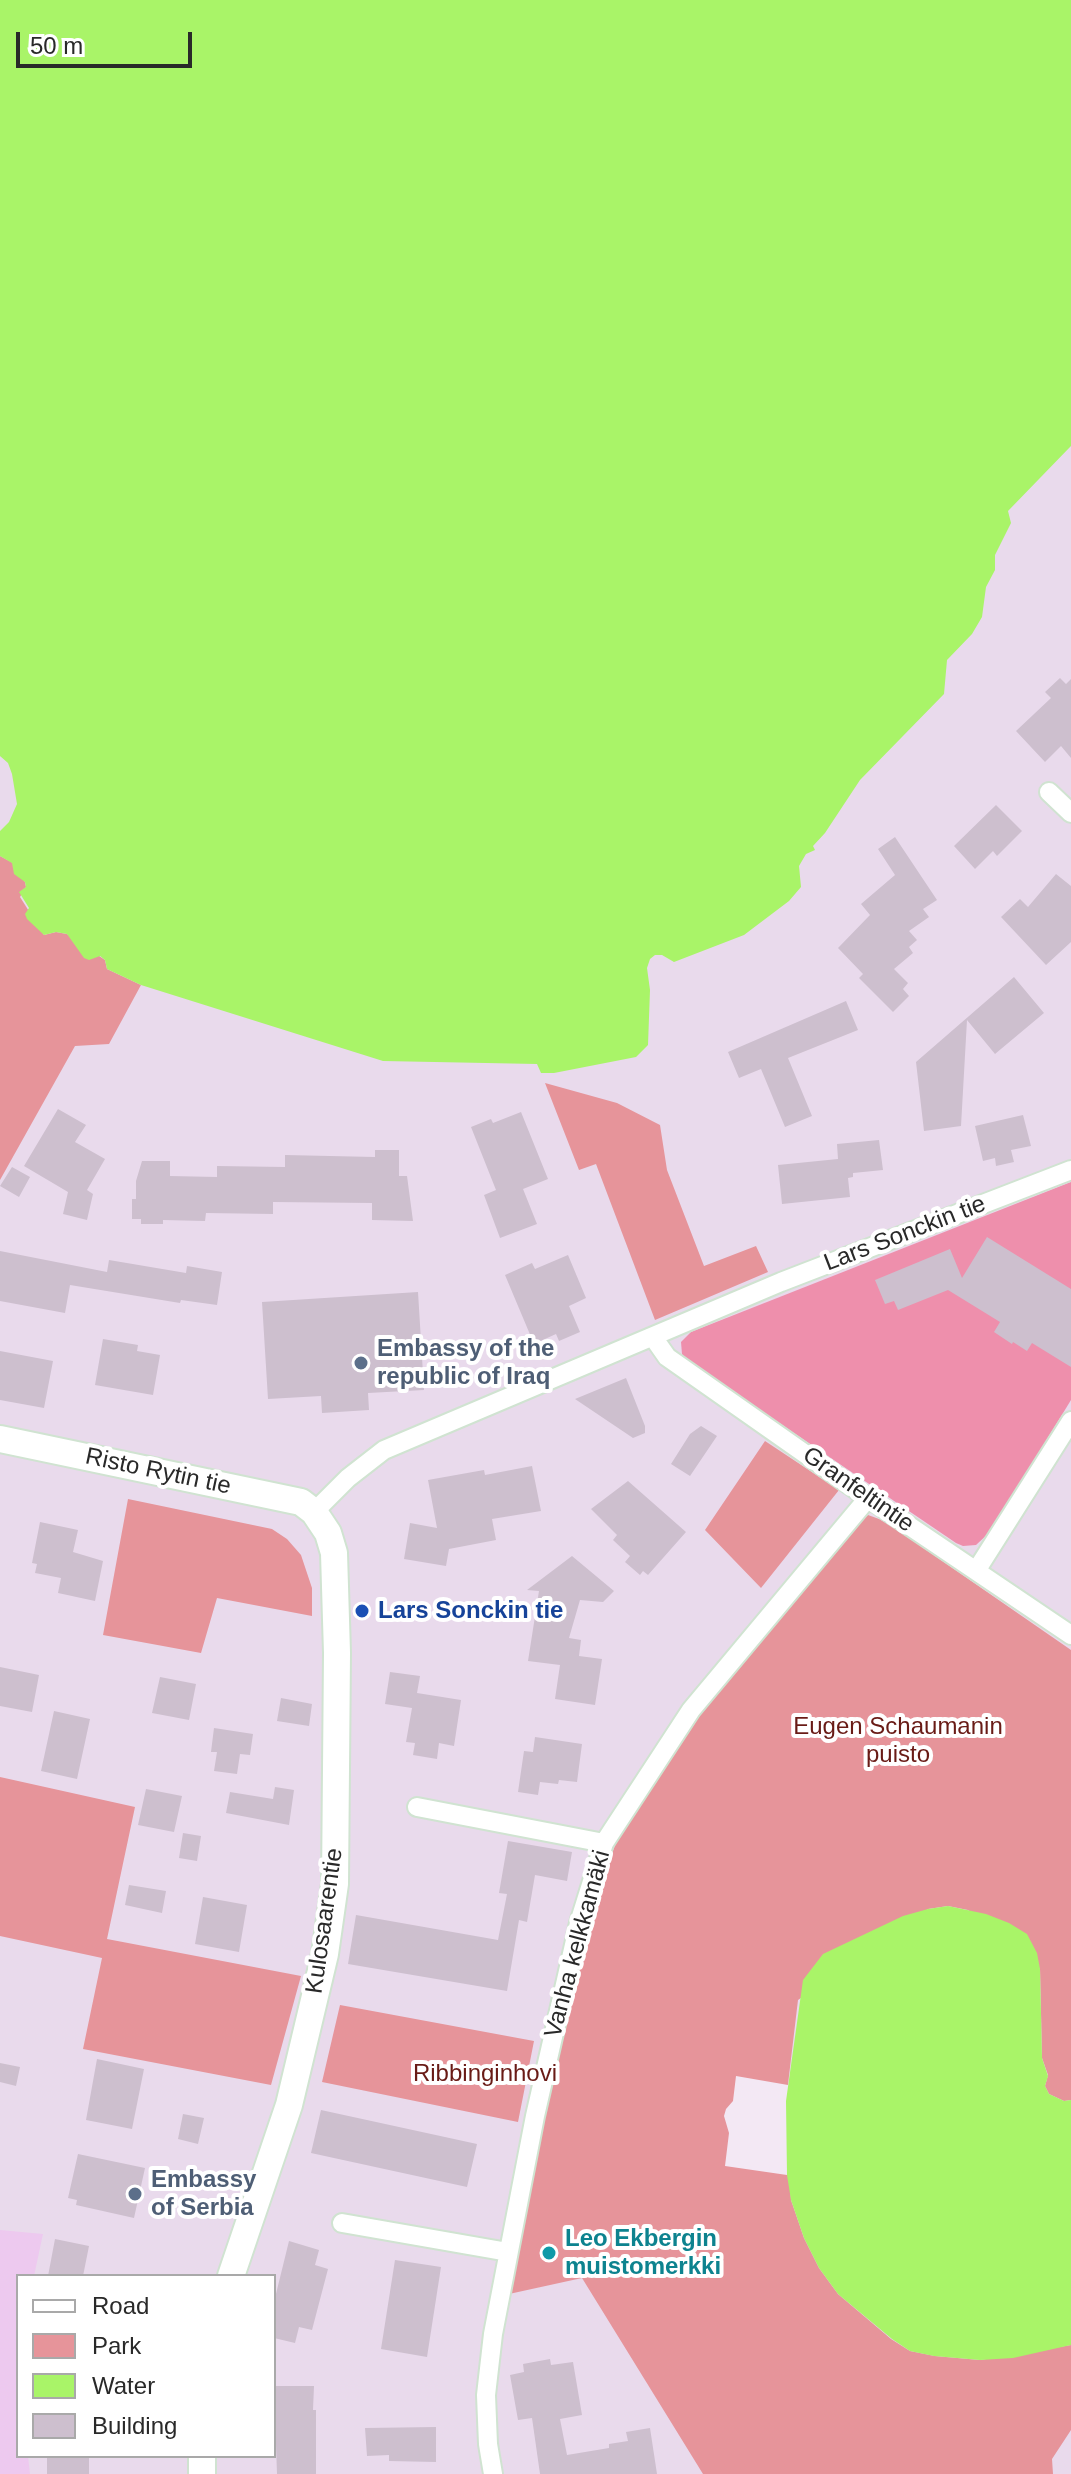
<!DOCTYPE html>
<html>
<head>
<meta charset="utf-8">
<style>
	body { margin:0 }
	#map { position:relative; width:1071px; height:2474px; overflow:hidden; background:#e9daec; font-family:Arial,sans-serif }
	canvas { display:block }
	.legend { position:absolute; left:16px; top:2274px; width:260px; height:184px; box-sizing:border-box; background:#fff; border:2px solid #a9a9a9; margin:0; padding:10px 14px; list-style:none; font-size:24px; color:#292929 }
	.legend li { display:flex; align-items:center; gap:16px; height:40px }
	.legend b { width:40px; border:2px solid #a9a9a9 }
	.scale { position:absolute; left:16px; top:32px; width:176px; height:36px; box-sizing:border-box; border:4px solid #292929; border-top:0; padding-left:10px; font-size:24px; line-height:28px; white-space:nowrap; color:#292929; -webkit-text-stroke:6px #fff; paint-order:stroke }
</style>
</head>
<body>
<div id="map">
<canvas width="1071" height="2474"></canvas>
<ul class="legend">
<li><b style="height:10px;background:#fff"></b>Road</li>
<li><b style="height:22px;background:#e6949a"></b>Park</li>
<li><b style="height:22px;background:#a9f468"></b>Water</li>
<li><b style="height:22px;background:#cdbfce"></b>Building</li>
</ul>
<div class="scale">50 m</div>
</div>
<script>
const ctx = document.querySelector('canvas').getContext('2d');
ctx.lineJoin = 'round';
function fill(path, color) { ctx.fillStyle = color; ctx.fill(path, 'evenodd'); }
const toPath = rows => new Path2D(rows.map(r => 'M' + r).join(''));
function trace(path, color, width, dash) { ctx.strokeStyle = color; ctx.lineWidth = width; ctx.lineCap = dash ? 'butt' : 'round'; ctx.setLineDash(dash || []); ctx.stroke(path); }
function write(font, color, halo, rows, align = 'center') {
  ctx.font = font + ' Arial,sans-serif'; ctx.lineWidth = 8; ctx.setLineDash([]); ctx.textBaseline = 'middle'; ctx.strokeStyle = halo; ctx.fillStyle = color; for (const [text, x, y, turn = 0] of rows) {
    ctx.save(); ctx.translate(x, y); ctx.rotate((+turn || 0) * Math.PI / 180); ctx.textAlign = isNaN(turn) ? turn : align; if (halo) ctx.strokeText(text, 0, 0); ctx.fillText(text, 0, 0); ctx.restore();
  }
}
const education = toPath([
	[0,2230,43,2234,34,2276,18,2276,18,2352,16,2363,18,2456,28,2456,30,2474,0,2474]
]);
const green = toPath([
	[0,856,13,863,25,882,26,887,20,897,44,935,56,932,67,934,105,960,107,969,141,985,109,1044,75,1046,0,1180],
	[545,1083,617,1103,660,1125,667,1170,704,1266,756,1246,768,1272,655,1320,596,1164,579,1170],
	[765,1441,839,1490,761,1588,705,1530],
	[128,1499,272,1529,287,1539,301,1555,312,1588,312,1616,217,1598,201,1653,103,1635],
	[868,1515,879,1519,896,1529,1071,1650,1071,2100,1064,2101,1049,2094,1045,2086,1048,2075,1042,2058,1040,1969,968,1910,948,1906,928,1909,798,2000,786,2101,791,2200,804,2238,819,2268,838,2294,891,2339,910,2351,935,2356,980,2360,1071,2345,1071,2430,1052,2459,1053,2474,703,2474,582,2278,509,2294,527,2191,582,1946,604,1874,623,1825,656,1772,702,1710,860,1521],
	[0,1777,135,1807,107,1939,301,1976,271,2085,83,2049,102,1958,0,1936],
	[340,2005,534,2041,518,2122,322,2082]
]);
const pitch = toPath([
	[1071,1182,1071,1400,991,1531,976,1545,963,1546,956,1543,685,1359,682,1354,681,1342,691,1332]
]);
const plaza = toPath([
	[736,2076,788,2085,787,2175,725,2166,729,2133,724,2116,726,2109,733,2101]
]);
const water = toPath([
	[0,0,1071,0,1071,446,1008,511,1011,523,995,555,995,570,986,587,982,617,972,634,947,660,944,694,860,780,825,833,813,846,815,850,806,854,799,866,801,887,789,901,744,935,674,962,662,955,655,955,650,959,647,968,650,990,648,1045,636,1057,554,1073,541,1073,537,1064,383,1061,141,985,107,969,105,960,100,956,89,960,84,958,67,934,56,932,44,935,27,919,25,914,29,908,19,892,26,887,25,882,14,874,12,863,0,856,0,831,9,822,17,804,12,774,8,763,0,756],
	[948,1906,986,1914,1009,1923,1027,1934,1037,1953,1040,1969,1042,2058,1048,2076,1045,2086,1049,2094,1064,2101,1071,2100,1071,2345,1013,2358,980,2360,934,2356,910,2351,892,2339,838,2294,819,2268,804,2238,791,2200,787,2175,786,2101,803,1980,823,1954,903,1916,928,1909]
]);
const building = toPath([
	[1060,678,1066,684,1071,679,1071,758,1061,746,1045,762,1016,731,1051,698,1045,692],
	[996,805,1022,831,997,856,993,851,975,869,954,846],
	[895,837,937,900,923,909,929,917,909,931,917,940,909,947,913,953,894,969,908,983,903,989,909,996,893,1012,859,978,863,974,838,948,870,915,861,904,895,875,878,849],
	[1056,874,1071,886,1071,942,1046,965,1001,917,1020,899,1028,907],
	[1014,977,1044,1013,995,1054,967,1020,961,1126,924,1131,916,1062],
	[846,1001,858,1030,788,1058,812,1116,785,1127,761,1069,739,1078,728,1052],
	[58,1109,86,1125,75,1142,105,1159,87,1190,93,1194,87,1220,63,1214,68,1192,24,1166],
	[521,1112,548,1179,523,1189,537,1224,500,1238,484,1195,496,1190,471,1127,491,1119,493,1123],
	[1023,1115,1031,1146,1011,1150,1014,1162,996,1166,995,1158,983,1161,975,1126],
	[879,1140,883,1170,853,1173,853,1177,848,1178,850,1197,782,1204,778,1165,838,1159,837,1144],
	[375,1150,399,1150,399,1176,407,1176,413,1221,372,1220,372,1203,273,1202,273,1214,206,1213,205,1221,163,1220,163,1224,141,1224,141,1219,132,1219,132,1199,136,1199,136,1181,142,1161,170,1161,170,1176,217,1177,217,1166,285,1167,285,1155,375,1157],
	[12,1167,30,1177,19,1197,0,1186],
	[987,1237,1071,1289,1071,1367,1032,1343,1027,1351,1013,1342,1012,1344,994,1332,1000,1322,948,1290,898,1310,894,1301,885,1304,875,1280,950,1249,962,1278],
	[0,1251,107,1272,109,1260,186,1273,187,1266,222,1272,217,1305,181,1300,180,1303,70,1285,65,1313,0,1301],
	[568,1255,586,1298,569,1306,580,1332,559,1341,556,1334,534,1344,505,1275,532,1263,535,1269],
	[418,1292,424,1390,368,1393,369,1410,322,1413,321,1396,268,1399,262,1302],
	[103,1339,138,1345,137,1351,160,1355,153,1395,95,1385],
	[0,1351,53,1361,44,1408,0,1400],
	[626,1378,645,1426,645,1433,633,1438,575,1399],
	[701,1426,717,1436,690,1476,671,1464,690,1434],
	[532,1466,541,1511,492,1519,496,1540,449,1549,446,1566,404,1559,410,1523,437,1528,428,1480,484,1470,485,1475],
	[628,1481,686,1532,648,1575,643,1571,640,1575,625,1562,630,1556,613,1540,617,1535,591,1509],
	[40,1522,78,1530,73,1552,103,1561,95,1601,58,1593,61,1578,35,1573,37,1564,32,1563],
	[572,1556,614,1591,603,1602,580,1600,569,1638,581,1640,579,1656,602,1659,595,1705,555,1699,560,1665,528,1661,539,1591,527,1590],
	[0,1667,39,1675,32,1712,0,1706],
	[390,1672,420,1676,417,1693,461,1700,454,1746,439,1743,437,1759,413,1755,415,1743,406,1742,412,1708,385,1704],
	[160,1677,196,1684,189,1720,152,1713],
	[281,1698,312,1704,309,1726,277,1721],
	[54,1711,90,1719,77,1779,41,1771],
	[214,1728,253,1734,250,1755,240,1754,237,1774,214,1771,217,1752,211,1752],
	[535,1737,582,1744,577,1782,559,1780,558,1784,540,1782,538,1795,518,1792,524,1751,533,1752],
	[275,1787,294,1790,289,1825,226,1813,230,1792,273,1799],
	[146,1789,182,1796,174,1832,138,1825],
	[183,1833,201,1836,197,1861,179,1858],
	[508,1841,572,1852,567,1881,535,1875,527,1922,519,1920,507,1991,348,1964,356,1915,498,1940,507,1894,499,1893],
	[129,1885,166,1891,162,1913,125,1905],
	[203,1897,247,1905,239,1952,195,1944],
	[97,2059,144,2069,132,2129,86,2120],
	[0,2063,20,2067,16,2086,0,2082],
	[321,2110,477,2144,467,2187,311,2153],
	[183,2114,204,2118,198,2144,178,2139],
	[78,2154,145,2168,134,2218,76,2205,77,2200,68,2198],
	[55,2239,89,2246,83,2276,48,2276],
	[289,2241,319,2250,315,2265,328,2269,312,2330,299,2327,295,2343,274,2338,274,2302],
	[395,2260,441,2267,427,2357,381,2349],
	[550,2359,551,2365,573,2362,582,2415,560,2419,567,2455,609,2448,609,2444,628,2441,626,2432,650,2428,657,2474,540,2474,532,2418,518,2420,510,2375,524,2372,523,2364],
	[274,2386,314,2386,313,2410,316,2410,316,2474,277,2474],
	[436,2427,436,2462,389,2461,389,2455,367,2456,365,2428],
	[47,2456,89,2456,89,2474,47,2474]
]);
const street = toPath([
	[1049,792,1071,813],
	[653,1337,667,1357,868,1498,1071,1635],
	[314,1512,348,1478,384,1450,781,1282,1071,1170],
	[976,1571,1071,1421],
	[417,1807,604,1843],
	[342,2223,508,2252],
	[493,2474,488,2444,486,2395,493,2334,535,2116,579,1923,604,1843,691,1710,868,1498]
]);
const secondary = toPath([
	[0,1439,301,1502,314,1512,328,1533,334,1553,337,1653,335,1884,325,1954,289,2105,231,2276],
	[202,2456,202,2474]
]);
const markers = [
	[361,1363,8,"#5c6f8a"],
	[362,1611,8,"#1a4fb4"],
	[135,2194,8,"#5c6f8a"],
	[549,2253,8,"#0f9aa8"]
];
const streetNames = [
	["Lars Sonckin tie",905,1234,-21],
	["Risto Rytin tie",158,1472,12],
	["Granfeltintie",858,1490,35],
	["Kulosaarentie",325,1921,-82],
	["Vanha kelkkamäki",578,1944,-75]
];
const serviceNames = [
	["Embassy of the",377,1349],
	["republic of Iraq",377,1377],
	["Embassy",151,2180],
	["of Serbia",151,2208]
];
const transitNames = [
	["Lars Sonckin tie",378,1611]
];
const parkNames = [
	["Eugen Schaumanin",898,1727],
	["puisto",898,1755],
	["Ribbinginhovi",485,2074]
];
const cultureNames = [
	["Leo Ekbergin",565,2239],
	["muistomerkki",565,2267]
];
fill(education, '#edc9ef');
fill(green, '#e6949a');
fill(pitch, '#ee8fac');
fill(plaza, '#f3e8f4');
fill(water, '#a9f468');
fill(building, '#cdbfce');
trace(street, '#d0e3d1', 22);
trace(secondary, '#d0e3d1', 30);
trace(street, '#fff', 18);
trace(secondary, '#fff', 26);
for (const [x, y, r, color] of markers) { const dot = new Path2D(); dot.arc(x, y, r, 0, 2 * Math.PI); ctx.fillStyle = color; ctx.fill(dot); trace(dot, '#fff', 3); }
write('24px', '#292929', '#fff', streetNames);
write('bold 24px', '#4e5e75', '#fff', serviceNames, 'left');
write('bold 24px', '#164399', '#fff', transitNames, 'left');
write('24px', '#691b16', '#fff', parkNames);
write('bold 24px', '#0d838f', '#fff', cultureNames, 'left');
</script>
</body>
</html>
